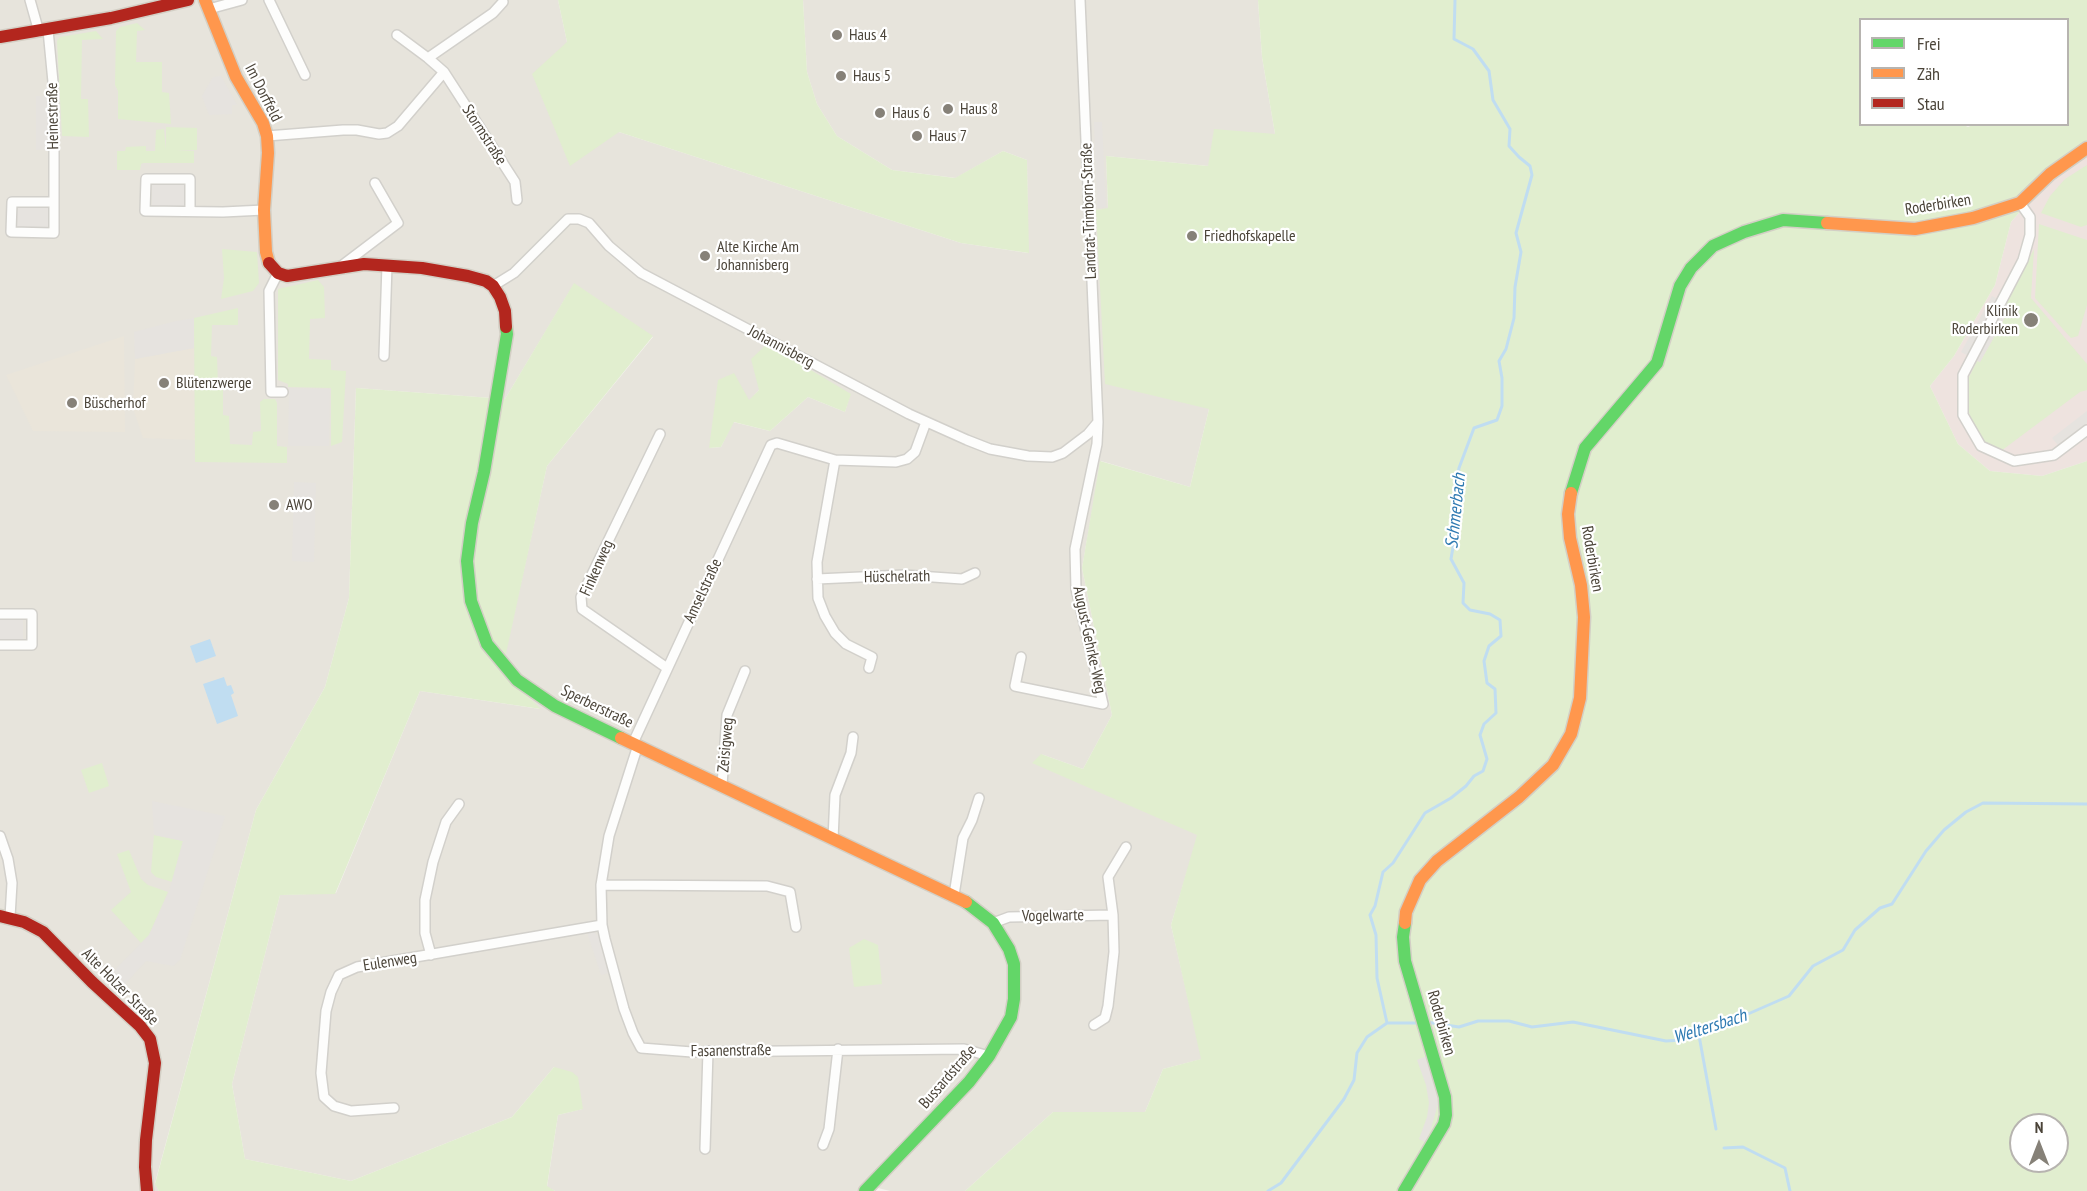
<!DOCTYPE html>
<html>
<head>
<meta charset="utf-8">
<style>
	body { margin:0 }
	#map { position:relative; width:2087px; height:1191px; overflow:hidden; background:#f4f2ee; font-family:"PT Sans Narrow",sans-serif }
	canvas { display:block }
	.legend { position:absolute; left:1859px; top:18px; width:210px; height:108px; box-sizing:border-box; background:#fff; border:2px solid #b7b4b0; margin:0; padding:8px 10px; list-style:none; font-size:18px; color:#4b4439 }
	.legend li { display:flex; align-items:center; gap:12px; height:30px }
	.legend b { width:30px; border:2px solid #b7b4b0 }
	.north { position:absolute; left:2009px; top:1113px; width:60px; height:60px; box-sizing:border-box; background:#fff; border:2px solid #b7b4b0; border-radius:50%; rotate:0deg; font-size:16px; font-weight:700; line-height:24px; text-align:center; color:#4b4439 }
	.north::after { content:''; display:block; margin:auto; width:21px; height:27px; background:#868178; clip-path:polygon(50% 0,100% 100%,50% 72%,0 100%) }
</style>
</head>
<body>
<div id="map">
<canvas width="2087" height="1191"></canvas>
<ul class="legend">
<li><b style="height:8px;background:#63d668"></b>Frei</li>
<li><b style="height:8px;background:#ff974d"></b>Zäh</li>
<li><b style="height:8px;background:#b3261e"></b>Stau</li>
</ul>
<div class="north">N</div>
</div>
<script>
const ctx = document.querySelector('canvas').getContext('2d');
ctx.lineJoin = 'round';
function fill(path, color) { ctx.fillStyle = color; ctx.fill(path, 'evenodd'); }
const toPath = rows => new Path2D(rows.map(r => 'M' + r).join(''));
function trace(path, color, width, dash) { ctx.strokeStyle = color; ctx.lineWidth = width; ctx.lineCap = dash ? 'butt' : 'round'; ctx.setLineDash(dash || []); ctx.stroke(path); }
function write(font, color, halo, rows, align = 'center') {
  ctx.font = font + ' "PT Sans Narrow",sans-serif'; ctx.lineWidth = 4.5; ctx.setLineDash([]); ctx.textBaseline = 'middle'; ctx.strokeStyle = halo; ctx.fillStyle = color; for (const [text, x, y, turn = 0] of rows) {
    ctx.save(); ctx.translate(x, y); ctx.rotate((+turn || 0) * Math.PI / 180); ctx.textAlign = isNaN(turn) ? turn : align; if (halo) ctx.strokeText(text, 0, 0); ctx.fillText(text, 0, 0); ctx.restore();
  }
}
const residential = toPath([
	[0,0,558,0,567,42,619,132,961,243,1028,253,1027,160,1003,151,956,178,892,170,837,136,817,104,807,72,803,0,1258,0,1262,57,1275,134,1208,166,1106,156,1108,209,1096,210,1209,409,1190,487,1101,461,1082,568,1112,715,1083,769,1041,754,1198,835,1171,925,1202,1059,1163,1069,1145,1112,1053,1112,965,1191,890,1191,878,1188,875,1191,555,1191,547,1187,558,1115,582,1109,554,1067,512,1117,351,1181,245,1159,232,1084,280,895,336,893,420,691,540,709,501,672,547,466,653,337,574,284,505,399,356,388,349,598,325,687,256,810,155,1183,159,1191,0,1191],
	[759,390,850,394,845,412,808,397,770,431,733,422,721,447,709,448]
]);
const education = toPath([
	[124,336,125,432,33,431,6,375],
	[194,348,195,440,143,438,133,408,135,359]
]);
const medical = toPath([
	[2087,152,2087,461,2042,476,1990,471,1958,444,1930,386,1954,356,1995,285,2011,222,2037,192]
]);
const green = toPath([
	[558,0,803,0,807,72,817,104,837,136,892,170,955,178,1003,151,1027,160,1029,253,961,243,619,132,570,166,532,74,567,42],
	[1258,0,2087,0,2087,152,2037,192,2011,222,1995,285,1954,356,1930,386,1958,444,1990,471,2042,476,2087,461,2087,1191,965,1191,1053,1112,1145,1112,1163,1069,1201,1059,1171,925,1197,835,1032,763,1041,754,1083,769,1112,715,1082,568,1100,461,1190,487,1209,409,1105,384,1096,210,1108,208,1106,156,1208,166,1214,129,1275,134,1262,57],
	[1860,20,2068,20,2068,124,1975,124,1968,127,1961,124,1860,124],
	[2021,1125,2057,1125,2057,1161,2021,1161],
	[137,23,145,30,137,31,136,62,162,62,162,92,169,93,171,124,118,119,118,91,115,85,116,31,120,27],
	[96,31,103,39,82,40,81,99,88,99,89,137,62,136,57,41,60,37],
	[166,127,197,128,197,150,176,150,194,151,194,163,143,163,141,164,140,170,117,170,117,151,125,151,126,147,146,146,146,151,155,151,156,130,164,129,166,150],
	[2087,165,2087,225,2081,227,2041,213,2050,196,2065,179],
	[2039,224,2087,240,2087,305,2078,336,2071,338,2035,298],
	[222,249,257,252,259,283,253,291,221,299,224,278],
	[2034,249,2031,298,2087,364,2087,390,2080,392,2001,451,1985,442,1976,431,1966,405,1969,377,1977,361,1980,362,2011,307,2006,303],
	[318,280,324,287,325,318,310,319,309,359,331,360,331,370,346,371,342,442,331,446,331,388,288,387,288,384,278,380,278,289],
	[574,283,653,336,547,466,502,672,541,709,420,691,335,894,280,895,232,1084,245,1159,351,1181,512,1117,554,1067,572,1072,578,1077,583,1109,558,1115,547,1186,555,1191,159,1191,155,1184,256,810,325,687,349,598,356,388,505,399],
	[238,308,238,325,212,325,211,356,217,357,218,385,223,386,223,415,229,416,230,444,252,445,253,432,261,431,260,402,264,399,275,399,277,403,277,446,287,447,287,463,195,462,194,318],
	[767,344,851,394,845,412,808,397,770,431,734,422,721,447,709,448,718,380,734,373,749,400,759,390,751,359],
	[102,763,109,786,89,793,81,770],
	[154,835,183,841,172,882,156,877,151,872],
	[129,850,141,879,148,885,168,892,149,935,141,943,111,910,131,892,117,854],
	[864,939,878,945,882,984,854,987,849,948]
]);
const parking = toPath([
	[221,76,237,105,232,105,232,114,209,115,202,96,213,77],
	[36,96,49,96,49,149,36,150],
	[1094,122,1102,122,1106,207,1097,208],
	[152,184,186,184,186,207,152,207],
	[15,206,48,206,48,228,15,228],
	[1992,296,2011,306,1980,362,1961,352],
	[194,318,194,348,135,359,134,332,176,321],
	[289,388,330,389,329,446,288,446],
	[2087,411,2087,423,2058,445,2052,438],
	[294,482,316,483,314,562,292,561],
	[0,619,23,619,23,640,0,640],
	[152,801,225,816,180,960,173,966,146,961,124,985,111,974,149,935,169,891,183,841,154,835],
	[587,932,594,932,599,937,608,973,601,975],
	[1427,1056,1434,1077,1438,1104,1431,1129,1425,1142,1419,1139,1427,1117,1429,1103,1426,1085,1417,1060]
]);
const water = toPath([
	[210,639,216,656,196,663,190,646],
	[224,677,227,686,231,685,234,693,231,695,238,716,217,724,203,684]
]);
const stream = toPath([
	[1426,1022,1459,1027,1478,1021,1509,1021,1532,1027,1573,1022,1666,1041,1683,1040,1686,1032,1732,1021,1789,996,1813,966,1843,950,1855,930,1880,908,1892,904,1926,851,1944,830,1966,812,1983,803,2087,804],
	[1387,1023,1377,978,1376,935,1370,915,1375,906,1383,872,1393,863,1425,813,1451,798,1466,786,1474,776,1483,771,1487,759,1480,735,1484,724,1496,713,1495,689,1487,683,1484,661,1489,646,1501,636,1500,620,1490,614,1470,610,1463,603,1464,583,1451,559,1454,541,1452,512,1460,498,1457,481,1459,468,1474,428,1497,420,1502,406,1502,378,1499,361,1506,349,1514,318,1515,287,1521,252,1516,233,1532,175,1530,166,1519,157,1509,146,1510,129,1493,100,1489,71,1473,49,1454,39,1455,0],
	[1698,1030,1716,1129],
	[1724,1148,1743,1147,1785,1168,1790,1191],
	[1268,1191,1281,1183,1344,1099,1354,1080,1357,1053,1367,1037,1387,1023,1419,1023]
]);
const street = toPath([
	[30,0,39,32],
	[269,0,305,75],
	[209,9,242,0],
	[48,30,53,82,54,139,54,233,11,232,12,202,54,202],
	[397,35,428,58],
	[444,72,515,182,517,200],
	[267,136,343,130,357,130,379,134,387,133,398,126,444,72,428,58,493,13,503,2],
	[2020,203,2030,217,2030,235,2023,260,1963,375,1963,415,1981,446,2014,461,2054,455,2087,430],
	[190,211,190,179,146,179,145,211,223,212,264,210],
	[340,267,398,223,375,183],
	[278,273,269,291,271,392,283,392],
	[493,286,514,273,568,219,579,219,589,223,609,246,641,273,909,414,967,440,990,449,1028,456,1052,457,1063,453,1088,434,1098,422],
	[384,356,387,265],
	[660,434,581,597,582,609,667,668],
	[835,460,817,562,818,598,825,616,835,633,846,644,872,657,869,668],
	[817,579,904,575,962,579,975,573],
	[0,614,32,614,32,645,0,645],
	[1021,657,1015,686,1103,704,1076,589,1075,549,1097,444,1098,422,1080,0],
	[633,743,771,445,777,443,835,460,896,462,907,459,915,452,926,422],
	[638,745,609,836,601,885,602,925,605,939,624,1009,633,1033,641,1048,692,1052,964,1049,989,1056],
	[722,785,727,715,745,671],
	[0,836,8,859,12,883,10,917],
	[833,839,835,795,851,753,853,737],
	[601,885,767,886,790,892,796,927],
	[954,895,963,838,972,820,979,798],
	[1113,915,1108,877,1126,847],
	[993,923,1009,917,1113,915,1114,952,1108,1006,1105,1018,1094,1025],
	[431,955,425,933,425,900,433,862,446,822,459,804],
	[394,1108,351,1111,334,1106,324,1097,321,1073,326,1011,331,992,339,975,357,967,602,925],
	[823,1145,829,1129,838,1049],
	[705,1149,708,1051]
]);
const fast = toPath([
	[506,327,507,334,484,472,472,523,467,561,471,601,487,644,517,680,555,706,621,738],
	[1571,493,1585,448,1657,363,1680,286,1691,268,1713,246,1744,232,1783,220,1827,223],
	[865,1191,969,1082,989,1056,1011,1017,1014,999,1014,964,1009,949,993,923,966,902],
	[1404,1191,1444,1124,1446,1115,1445,1097,1405,961,1403,937,1405,923]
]);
const slow = toPath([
	[205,0,236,77,263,123,267,136,268,153,264,210,266,252,269,263],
	[1827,223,1915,229,1973,218,2020,203,2050,174,2087,148],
	[621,738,966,902],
	[1405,923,1406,912,1420,880,1437,861,1519,797,1553,765,1571,734,1580,698,1584,617,1581,585,1570,538,1568,514,1571,493]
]);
const jam = toPath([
	[0,37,111,18,188,0],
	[269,263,278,273,287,276,364,264,422,268,468,276,486,281,493,286,500,297,505,311,506,327],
	[0,916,24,922,43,932,92,982,140,1026,150,1039,155,1063,146,1140,145,1167,147,1191]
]);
const markers = [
	[837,35,6,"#868178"],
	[841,76,6,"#868178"],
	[948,109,6,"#868178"],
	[880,113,6,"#868178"],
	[917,136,6,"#868178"],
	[1192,236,6,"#868178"],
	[705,256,6,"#868178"],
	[2031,320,8,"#868178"],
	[164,383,6,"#868178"],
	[72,403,6,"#868178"],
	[274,505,6,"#868178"]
];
const poiNames = [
	["Haus 4",849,35],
	["Haus 5",853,76],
	["Haus 8",960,109],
	["Haus 6",892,113],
	["Haus 7",929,136],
	["Friedhofskapelle",1204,236],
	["Alte Kirche Am",717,247],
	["Johannisberg",717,265],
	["Klinik",2018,311,"right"],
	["Roderbirken",2018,329,"right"],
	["Blütenzwerge",176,383],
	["Büscherhof",84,403],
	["AWO",286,505]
];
const streetNames = [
	["Im Dorffeld",263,93,63],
	["Heinestraße",53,116,-91],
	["Stormstraße",484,135,57],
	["Roderbirken",1938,205,-9],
	["Landrat-Trimborn-Straße",1089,211,-92],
	["Johannisberg",781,347,28],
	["Roderbirken",1592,559,80],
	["Finkenweg",597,568,-66],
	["Hüschelrath",897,577,-1],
	["Amselstraße",703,591,-65],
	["August-Gehrke-Weg",1089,640,78],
	["Sperberstraße",597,707,26],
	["Zeisigweg",726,745,-85],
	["Vogelwarte",1053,916,-1],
	["Eulenweg",390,962,-9],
	["Alte Holzer Straße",120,987,45],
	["Roderbirken",1441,1023,74],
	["Fasanenstraße",731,1051,-1],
	["Bussardstraße",948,1077,-49]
];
const waterNames = [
	["Schmerbach",1456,511,-84],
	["Weltersbach",1710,1027,-18]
];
fill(residential, '#e7e4dc');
fill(education, '#eae5da');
fill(medical, '#eee3df');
fill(green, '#e1eecf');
fill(parking, '#e6e3df');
fill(water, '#c0ddf1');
trace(stream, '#c0ddf1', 3);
trace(street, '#d2d0cb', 12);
trace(fast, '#d3cfc5', 15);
trace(slow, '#d3cfc5', 15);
trace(jam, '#d3cfc5', 15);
trace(street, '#fdfdfc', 9);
trace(fast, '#63d668', 12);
trace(slow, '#ff974d', 12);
trace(jam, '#b3261e', 12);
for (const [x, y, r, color] of markers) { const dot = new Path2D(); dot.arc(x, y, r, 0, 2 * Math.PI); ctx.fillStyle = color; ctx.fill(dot); trace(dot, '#fff', 2); }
write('16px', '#4b4439', '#fff', poiNames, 'left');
write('16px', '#4b4439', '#fff', streetNames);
write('italic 18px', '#2e7ab2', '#fff', waterNames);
</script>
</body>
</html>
